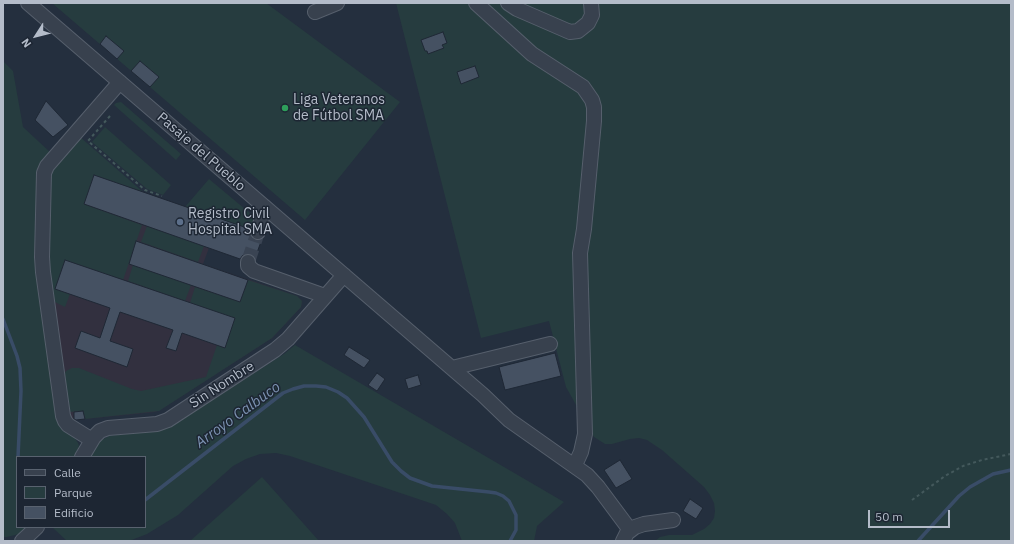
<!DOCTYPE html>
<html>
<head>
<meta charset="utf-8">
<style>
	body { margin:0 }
	#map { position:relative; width:1014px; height:544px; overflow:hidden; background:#242f3e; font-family:"IBM Plex Sans",sans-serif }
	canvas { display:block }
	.frame { position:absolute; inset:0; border:4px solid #b4bcc9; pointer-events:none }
	.legend { position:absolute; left:16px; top:456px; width:130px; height:72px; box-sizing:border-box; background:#1d2633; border:1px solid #59626f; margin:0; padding:5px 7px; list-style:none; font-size:12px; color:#b4bcc9 }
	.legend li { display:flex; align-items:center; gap:8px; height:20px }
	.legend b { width:20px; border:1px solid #59626f }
	.north { position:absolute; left:16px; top:16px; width:40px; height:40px; -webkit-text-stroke:3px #1d2633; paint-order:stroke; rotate:234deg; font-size:11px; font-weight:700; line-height:16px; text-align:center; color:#b4bcc9 }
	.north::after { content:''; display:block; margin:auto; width:14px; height:18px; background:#b4bcc9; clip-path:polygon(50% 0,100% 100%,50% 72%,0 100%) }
	.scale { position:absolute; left:868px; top:510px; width:82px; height:18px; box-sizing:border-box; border:2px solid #b4bcc9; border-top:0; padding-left:5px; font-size:12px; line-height:14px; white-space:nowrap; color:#b4bcc9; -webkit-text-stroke:3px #1d2633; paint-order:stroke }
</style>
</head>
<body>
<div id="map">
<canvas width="1014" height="544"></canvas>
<div class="frame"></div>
<ul class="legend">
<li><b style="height:5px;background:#38414e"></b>Calle</li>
<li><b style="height:11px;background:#263c3f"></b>Parque</li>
<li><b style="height:11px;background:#455162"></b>Edificio</li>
</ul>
<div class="north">N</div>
<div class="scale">50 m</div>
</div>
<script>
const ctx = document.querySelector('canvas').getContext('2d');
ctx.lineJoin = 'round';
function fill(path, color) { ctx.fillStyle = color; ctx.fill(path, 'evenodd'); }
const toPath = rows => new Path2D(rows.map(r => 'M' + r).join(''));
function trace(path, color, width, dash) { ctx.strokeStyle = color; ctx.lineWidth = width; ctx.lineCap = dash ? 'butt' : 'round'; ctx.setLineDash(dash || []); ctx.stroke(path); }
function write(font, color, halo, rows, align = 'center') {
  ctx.font = font + ' "IBM Plex Sans",sans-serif'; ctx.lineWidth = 3; ctx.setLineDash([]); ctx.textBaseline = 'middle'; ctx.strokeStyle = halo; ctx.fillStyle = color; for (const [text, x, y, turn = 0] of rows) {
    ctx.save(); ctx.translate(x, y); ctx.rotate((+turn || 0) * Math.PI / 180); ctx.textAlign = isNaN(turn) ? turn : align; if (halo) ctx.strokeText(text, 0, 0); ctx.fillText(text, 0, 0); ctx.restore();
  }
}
const medical = toPath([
	[65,165,264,234,253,263,209,248,203,264,297,296,302,301,301,307,272,338,160,410,155,412,75,420,64,429,37,276]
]);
const green = toPath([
	[52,3,266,3,400,102,305,220],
	[396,3,1011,3,1011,541,655,541,660,537,669,535,692,535,704,529,710,524,714,518,715,511,714,503,710,495,704,487,662,450,647,440,639,438,630,439,612,444,605,444,594,437,566,387,549,321,481,338],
	[3,61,13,71,23,127,51,153,36,247,74,437,78,443,79,446,74,457,17,457,17,527,28,527,19,534,7,537,3,537],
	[121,102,181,154,176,160,114,105,116,103],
	[105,127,171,185,163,195,147,189,92,142],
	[80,137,143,192,94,175,84,204,142,225,123,280,65,260,55,289,70,294,65,307,53,301,48,269,51,170],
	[209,179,257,219,254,231,185,207],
	[147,226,204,246,198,262,141,242],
	[133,265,191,285,185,301,128,281],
	[248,280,297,296,302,301,301,307,272,338,159,411,85,419,83,411,68,412,63,377,66,371,72,368,79,368,132,389,141,391,206,377,217,345,224,348,190,303,195,287,240,302],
	[295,345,564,502,537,526,534,541,462,541,455,523,447,514,436,505,290,456,276,453,260,454,246,459,233,466,178,515,147,534,129,541,67,541,52,527,145,527,145,457,90,457,100,441,109,436,161,430,169,428,284,354],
	[262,477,319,541,190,541]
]);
const stream = toPath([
	[3,319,17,356,20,368,21,391,18,457],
	[145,500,283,393,293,389,304,386,316,386,326,387,338,392,347,398,364,417,392,462,401,471,410,478,432,486,489,492,496,493,503,496,509,501,516,515,516,530,510,541],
	[918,541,959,496,970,487,993,474,1011,470]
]);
const building = toPath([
	[443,32,447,43,442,45,444,48,428,54,427,51,425,51,421,40,443,32],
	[106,36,124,51,117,59,100,44,106,36],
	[140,61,159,77,150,87,131,71,140,61],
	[475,66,479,77,461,84,457,72,475,66],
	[46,101,68,125,53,137,35,120,46,101],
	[94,175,250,229,250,234,252,238,256,240,262,239,255,258,252,254,248,254,243,255,240,259,84,204,94,175],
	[136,241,248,280,240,302,129,264,136,241],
	[65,260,235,318,225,348,182,333,176,351,166,348,173,330,120,312,110,341,133,349,127,367,75,348,81,331,100,338,110,308,55,289,65,260],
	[349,347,370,360,364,368,344,355,349,347],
	[555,353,561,376,505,390,499,367,555,353],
	[377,373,385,379,377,391,368,385,377,373],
	[418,375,421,385,408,389,405,379,418,375],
	[83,411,85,419,76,420,74,419,74,412,83,411],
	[620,460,632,479,616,488,604,470,620,460],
	[690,499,703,508,696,519,683,511,690,499]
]);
const minorTunnel = toPath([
	[248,262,258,232]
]);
const path = toPath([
	[110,116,88,141,145,190,162,196],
	[912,500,945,476,963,466,982,460,1011,454]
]);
const minor = toPath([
	[28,3,483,395,509,420,587,475,598,487,630,530],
	[476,3,532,54,583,87,592,100,594,107,594,121,584,229,580,253,585,434,581,452,575,465],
	[508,3,517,9,570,32,578,31,588,23,592,15,591,3],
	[315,12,337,3],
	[258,232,265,207],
	[248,262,248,266,254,271,325,296],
	[452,368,550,344],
	[92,440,68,425,65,421,63,416,43,272,42,257,44,173,47,166,120,82],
	[82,457,94,437,100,431,108,428,157,424,168,420,275,350,288,339,344,275],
	[22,541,37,527],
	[623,541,627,533,635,527,644,524,673,520]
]);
const markers = [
	[285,108,4,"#2e9e5b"],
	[180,222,4,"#5c6f8a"]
];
const poiNames = [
	["Liga Veteranos",293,100],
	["de Fútbol SMA",293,116],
	["Registro Civil",188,214],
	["Hospital SMA",188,230]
];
const streetNames = [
	["Pasaje del Pueblo",201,152,41],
	["Sin Nombre",222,385,-33]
];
const waterNames = [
	["Arroyo Calbuco",238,415,-36]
];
fill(medical, '#32303f');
fill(green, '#263c3f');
trace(stream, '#394c67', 3.5);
fill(building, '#455162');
trace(building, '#1f2835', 1);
trace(minorTunnel, '#3a4453', 14, [14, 7]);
trace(minor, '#565f6c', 16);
trace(path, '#44595c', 2, [3, 3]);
trace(minor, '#38414e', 14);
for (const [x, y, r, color] of markers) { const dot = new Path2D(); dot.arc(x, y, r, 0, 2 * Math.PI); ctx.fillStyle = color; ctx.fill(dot); trace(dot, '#1d2633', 1.5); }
write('14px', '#b4bcc9', '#1d2633', poiNames, 'left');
write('14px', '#b4bcc9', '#1d2633', streetNames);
write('italic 15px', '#7c92b1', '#1d2633', waterNames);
</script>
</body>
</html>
